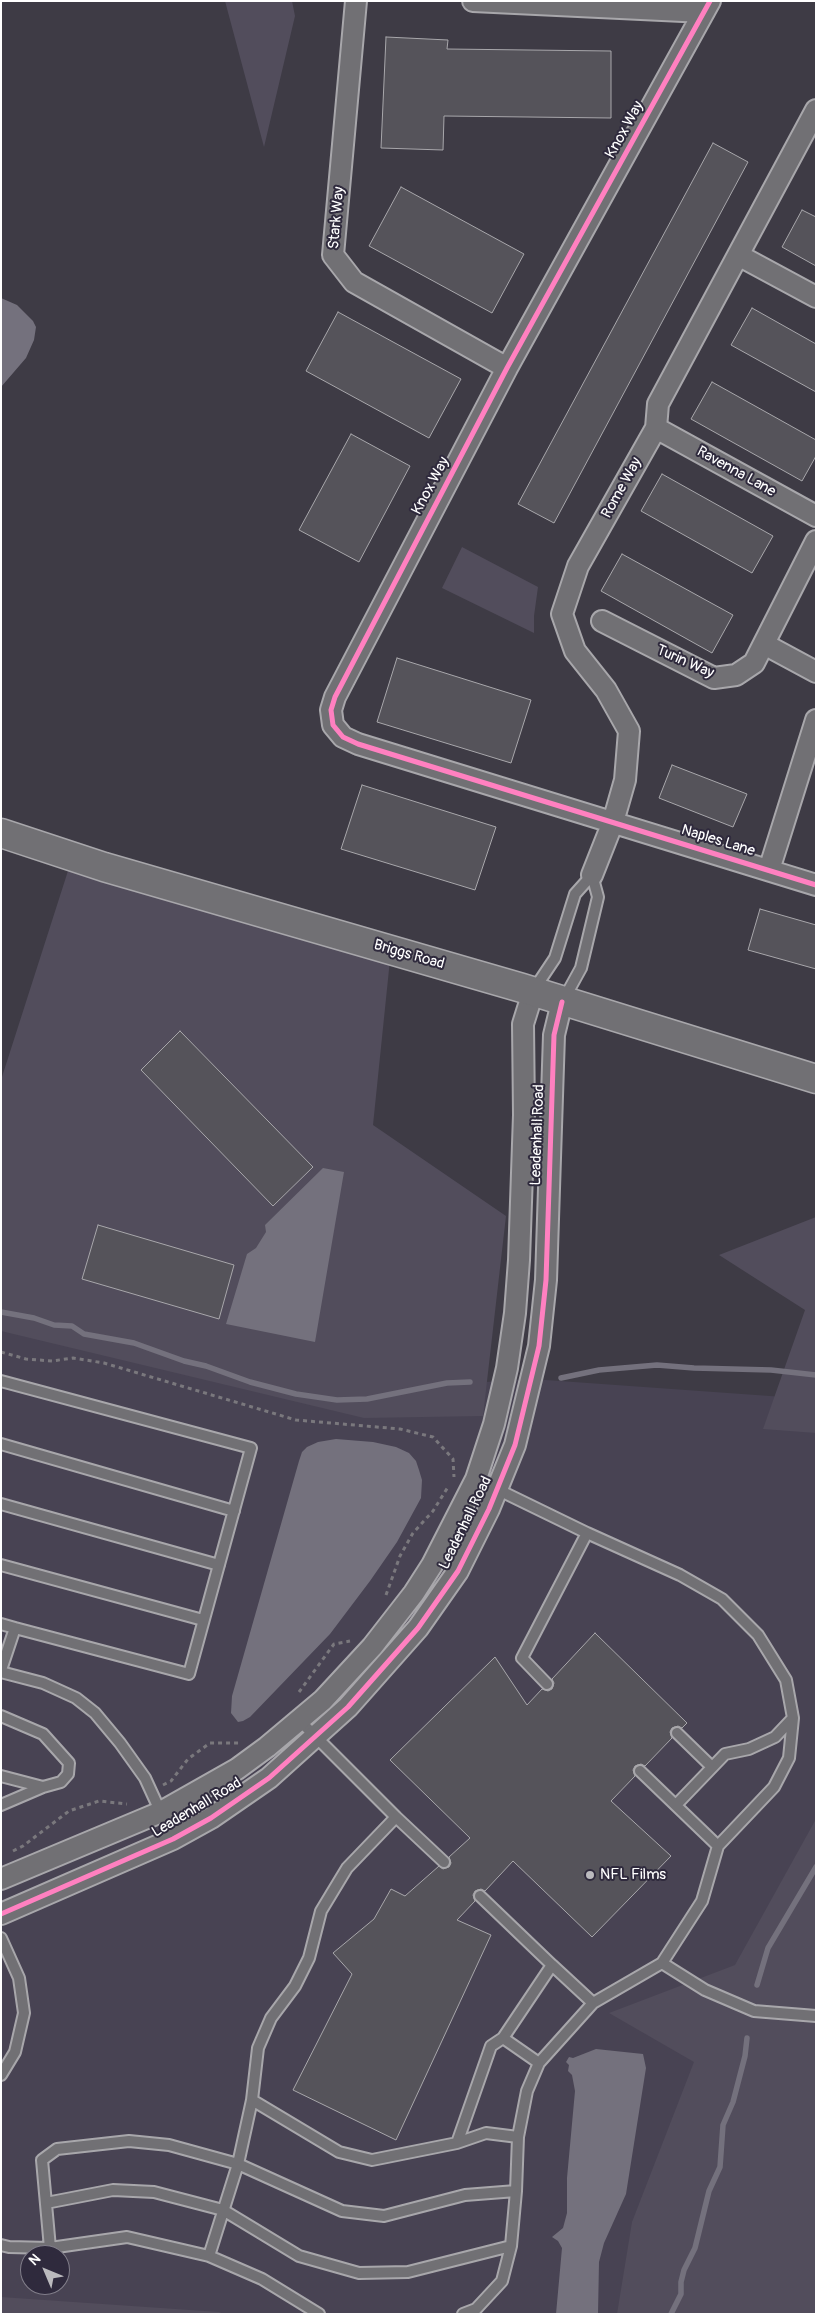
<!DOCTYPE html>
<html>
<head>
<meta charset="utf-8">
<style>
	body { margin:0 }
	#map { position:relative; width:817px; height:2315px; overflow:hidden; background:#3e3b45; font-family:Pangolin,sans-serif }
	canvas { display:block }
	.frame { position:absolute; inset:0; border:2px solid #fff; pointer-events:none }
	.north { position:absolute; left:20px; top:2245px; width:50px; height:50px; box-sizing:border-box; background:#2f2a3d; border:1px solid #827f8b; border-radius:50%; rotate:315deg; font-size:14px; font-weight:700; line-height:20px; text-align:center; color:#fff }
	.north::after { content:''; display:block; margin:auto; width:18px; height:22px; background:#bbbabe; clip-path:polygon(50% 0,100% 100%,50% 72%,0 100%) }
</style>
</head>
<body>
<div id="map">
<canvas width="817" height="2315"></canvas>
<div class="frame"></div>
<div class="north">N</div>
</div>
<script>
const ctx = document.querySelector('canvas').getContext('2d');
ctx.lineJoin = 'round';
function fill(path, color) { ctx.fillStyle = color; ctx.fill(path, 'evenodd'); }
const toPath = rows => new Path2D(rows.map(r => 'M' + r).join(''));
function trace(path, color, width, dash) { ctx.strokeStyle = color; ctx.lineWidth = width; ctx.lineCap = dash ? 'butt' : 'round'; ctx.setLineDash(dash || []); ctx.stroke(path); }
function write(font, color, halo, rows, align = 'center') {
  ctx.font = font + ' Pangolin,sans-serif'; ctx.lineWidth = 4; ctx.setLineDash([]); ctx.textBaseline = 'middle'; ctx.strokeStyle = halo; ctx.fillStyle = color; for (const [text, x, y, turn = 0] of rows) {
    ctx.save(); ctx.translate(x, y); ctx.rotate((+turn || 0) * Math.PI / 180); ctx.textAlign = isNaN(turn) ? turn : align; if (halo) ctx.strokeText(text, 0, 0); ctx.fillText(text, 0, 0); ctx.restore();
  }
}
const built = toPath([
	[1,1302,329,1392,532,1379,798,1398,816,1406,816,2314,1,2314],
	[30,2255,60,2255,60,2285,30,2285]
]);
const green = toPath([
	[225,1,292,1,295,16,264,147],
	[462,547,538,587,534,616,534,633,442,588],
	[75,849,391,950,373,1125,506,1216,483,1416,364,1418,1,1331,1,1080],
	[816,1217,816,1433,763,1429,805,1310,719,1255],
	[816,1819,816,2314,617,2314,632,2222,694,2062,609,2013,735,1965],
	[1,2297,219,2312,224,2314,1,2314]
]);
const water = toPath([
	[1,298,17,305,33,321,36,327,34,340,26,358,1,387],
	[323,1168,344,1172,315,1342,226,1324,247,1254,256,1248,266,1232,265,1225],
	[336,1439,373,1442,396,1447,409,1453,416,1461,419,1470,422,1480,421,1498,397,1542,370,1581,330,1634,250,1717,243,1721,238,1722,231,1713,232,1696,299,1461,302,1452,307,1447,318,1442],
	[596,2049,643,2054,646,2068,626,2194,604,2243,599,2262,598,2314,556,2314,562,2248,558,2241,552,2237,563,2228,567,2213,567,2178,575,2091,572,2075,568,2071,569,2065,566,2062,569,2057,573,2058]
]);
const stream = toPath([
	[1,1312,34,1318,54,1325,72,1326,84,1334,134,1343,184,1361,206,1366,250,1382,296,1394,337,1400,367,1399,447,1383,470,1382],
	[561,1378,599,1370,657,1365,694,1368,771,1370,816,1375],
	[757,1985,768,1948,816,1867],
	[671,2314,681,2294,681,2282,684,2270,695,2248,709,2191,720,2167,723,2125,733,2102,745,2056,747,2038]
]);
const building = toPath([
	[386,37,448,40,447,49,611,51,611,118,444,116,443,150,381,148,386,37],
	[713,143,748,162,554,523,518,504,713,143],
	[401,187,524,254,492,313,369,246,401,187],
	[802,210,816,217,816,266,782,247,802,210],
	[752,308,816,344,816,392,731,345,752,308],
	[338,312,461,379,429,438,306,371,338,312],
	[712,382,816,440,816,456,802,481,691,419,712,382],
	[351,434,410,466,359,562,299,530,351,434],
	[662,474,773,536,752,573,641,511,662,474],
	[622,554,733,615,712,653,601,591,622,554],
	[397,658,531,700,511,763,377,722,397,658],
	[672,765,747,794,733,827,659,798,672,765],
	[362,785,496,827,475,890,341,849,362,785],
	[760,909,816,925,816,969,748,950,760,909],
	[180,1031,313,1167,273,1206,141,1070,180,1031],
	[98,1225,234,1265,219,1319,82,1279,98,1225],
	[595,1633,687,1723,682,1728,678,1726,672,1728,670,1732,672,1738,645,1766,641,1764,635,1766,633,1770,635,1776,611,1801,671,1856,592,1937,513,1861,485,1891,481,1889,475,1891,473,1895,475,1901,457,1920,491,1935,396,2140,293,2090,352,1974,333,1953,374,1919,391,1889,405,1896,439,1866,443,1869,449,1867,451,1863,449,1857,470,1838,390,1760,495,1657,527,1705,542,1689,548,1691,552,1689,554,1683,552,1679,595,1633]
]);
const path = toPath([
	[1,1352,26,1359,52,1361,73,1358,104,1363,296,1420,400,1429,433,1437,453,1459,454,1477],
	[386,1595,400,1556,413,1533,433,1511,448,1487],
	[299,1692,334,1644,350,1641],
	[163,1785,171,1781,188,1759,210,1743,240,1743],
	[13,1851,23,1846,69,1811,99,1801,127,1804]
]);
const lane = toPath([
	[533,991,555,958,575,894,592,875],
	[564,999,581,968,598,897,592,875],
	[1,1381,251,1448,189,1674,15,1628],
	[1,1444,234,1511],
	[1,1504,219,1565],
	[1,1565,203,1620],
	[1,1624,15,1628,1,1670],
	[1,1672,43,1683,76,1698,95,1713,120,1743,145,1778,173,1839],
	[547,1684,522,1658,587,1533],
	[1,1716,43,1734,69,1763,68,1774,61,1782,43,1787],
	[677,1733,712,1767],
	[640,1771,718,1846],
	[1,1776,43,1787,1,1805],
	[676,1805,725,1754,749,1749,775,1737,793,1718],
	[396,1817,444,1862],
	[1,1938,19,1978,24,2013,15,2052,1,2075],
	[662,1963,705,1990,754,2011,816,2016],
	[552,1965,593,2003],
	[503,2038,539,2063],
	[252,2100,339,2152,372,2160,457,2143,486,2133,518,2137],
	[457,2143,491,2046,503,2038,552,1965,480,1896],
	[46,2203,113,2190,154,2192,223,2210,299,2256,359,2273,408,2272,511,2246],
	[1,2245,9,2247,50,2248,127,2237,209,2256,262,2279,319,2314],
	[50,2248,42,2160,57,2149,129,2141,169,2145,238,2164,342,2211,384,2216,465,2195,516,2191],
	[209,2256,238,2164,252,2100,258,2048,271,2018,295,1986,309,1958,321,1911,347,1868,396,1817,300,1721],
	[463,2314,476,2309,502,2281,511,2246,516,2191,518,2137,527,2091,539,2063,593,2003,662,1963,702,1901,718,1846,774,1787,789,1758,793,1718,786,1680,758,1635,722,1599,680,1575,587,1533,476,1479]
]);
const street = toPath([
	[356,1,333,255,354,282,507,368],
	[473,1,704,12],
	[710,1,507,368,335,697,331,710,333,725,343,737,358,744,816,885],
	[738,255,816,297],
	[656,428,816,516],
	[602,621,714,678,736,675,754,663,816,541],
	[764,644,816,672],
	[769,870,816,720],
	[592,875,613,822,625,780,629,731,606,690,575,651,562,614,578,566,656,428,658,404,816,110],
	[1,1879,161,1812,237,1769,267,1747,323,1700,372,1647,414,1593,432,1565,476,1479,494,1424,507,1368,515,1313,519,1260,524,1115,523,1024,533,992],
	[1,1914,173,1839,211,1818,269,1778,348,1707,418,1628,458,1571,489,1509,515,1445,539,1346,546,1280,554,1035,562,1002]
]);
const secondary = toPath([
	[1,833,104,867,522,988,816,1079]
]);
const cycleway = toPath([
	[710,1,507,368,335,697,331,710,333,725,343,737,358,744,816,885],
	[1,1914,173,1839,211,1818,269,1778,348,1707,418,1628,458,1571,489,1509,515,1445,539,1346,546,1280,554,1035,562,1002]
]);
const markers = [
	[590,1875,5,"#bbbabe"]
];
const streetNames = [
	["Knox Way",625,130,-61],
	["Stark Way",337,218,-85],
	["Ravenna Lane",736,472,29],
	["Knox Way",431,486,-62],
	["Rome Way",622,488,-61],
	["Turin Way",685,662,24],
	["Naples Lane",718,841,17],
	["Briggs Road",409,955,16],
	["Leadenhall Road",538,1135,-88],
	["Leadenhall Road",466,1523,-64],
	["Leadenhall Road",197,1808,-31]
];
const poiNames = [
	["NFL Films",600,1875]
];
fill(built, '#484353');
fill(green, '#524d5c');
fill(water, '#74717d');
trace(stream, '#74717d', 5.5);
fill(building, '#55535a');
trace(building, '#a8a7ab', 1);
trace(lane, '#a8a7ab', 14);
trace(street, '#a8a7ab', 24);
trace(secondary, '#a8a7ab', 31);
trace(path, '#7a787d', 3, [4, 4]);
trace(lane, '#717074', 10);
trace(street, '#717074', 20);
trace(secondary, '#717074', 28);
trace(cycleway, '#ff80c0', 5);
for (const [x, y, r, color] of markers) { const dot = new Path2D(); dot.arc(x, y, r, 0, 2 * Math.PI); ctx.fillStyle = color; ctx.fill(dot); trace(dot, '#2f2a3d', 2); }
write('15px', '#fff', '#2f2a3d', streetNames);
write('15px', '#fff', '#2f2a3d', poiNames, 'left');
</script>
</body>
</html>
